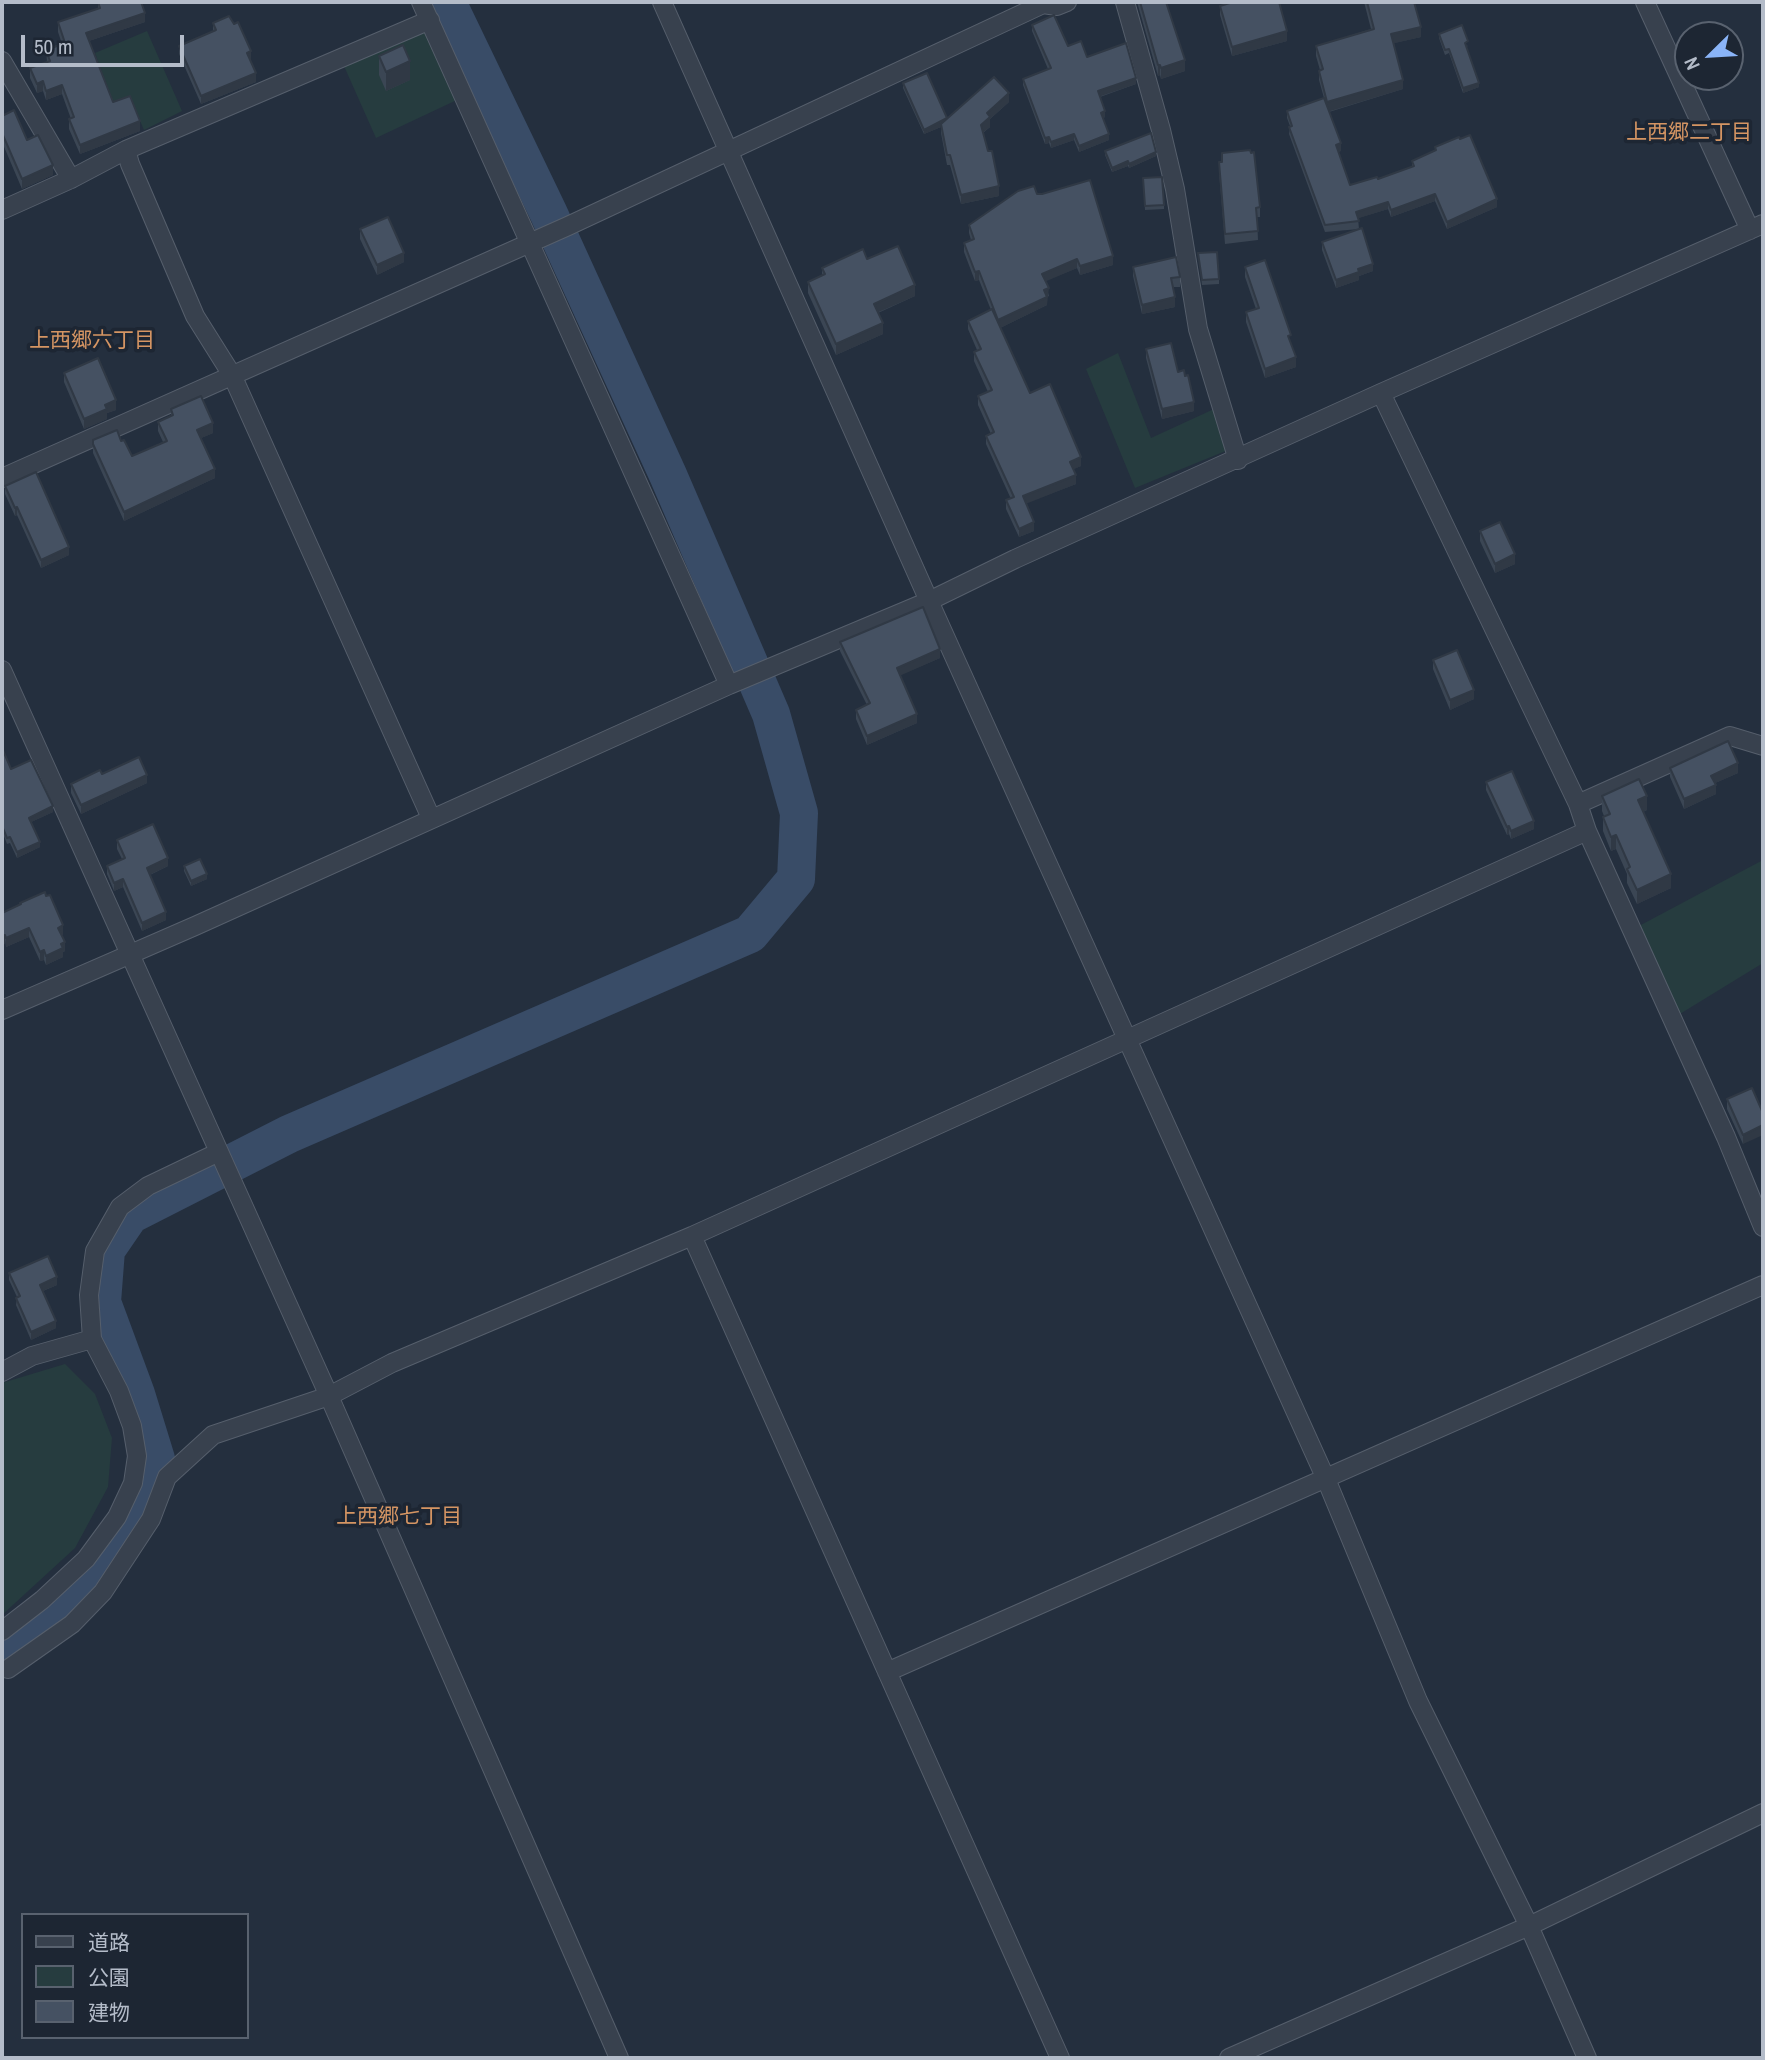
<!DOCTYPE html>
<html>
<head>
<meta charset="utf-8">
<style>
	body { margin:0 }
	#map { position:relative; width:1765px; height:2060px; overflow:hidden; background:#242f3e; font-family:"Archivo Narrow","Noto Sans JP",sans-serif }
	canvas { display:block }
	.frame { position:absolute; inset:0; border:4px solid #b4bcc9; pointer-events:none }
	.legend { position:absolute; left:21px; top:1913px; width:228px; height:126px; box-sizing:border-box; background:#1d2633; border:2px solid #59626f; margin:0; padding:9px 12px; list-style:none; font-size:21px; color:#b4bcc9 }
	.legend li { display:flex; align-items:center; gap:14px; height:35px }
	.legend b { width:35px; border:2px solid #59626f }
	.north { position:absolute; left:1674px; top:21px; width:70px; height:70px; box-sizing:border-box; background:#1d2633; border:2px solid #59626f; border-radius:50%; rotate:246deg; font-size:19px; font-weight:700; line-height:28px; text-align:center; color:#b4bcc9 }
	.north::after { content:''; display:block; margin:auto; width:24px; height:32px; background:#8ab4f8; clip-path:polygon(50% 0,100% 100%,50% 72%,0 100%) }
	.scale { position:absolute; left:21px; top:35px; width:163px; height:32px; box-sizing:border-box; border:4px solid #b4bcc9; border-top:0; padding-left:9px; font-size:21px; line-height:24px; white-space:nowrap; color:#b4bcc9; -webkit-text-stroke:5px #1d2633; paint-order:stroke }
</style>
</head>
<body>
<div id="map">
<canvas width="1765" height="2060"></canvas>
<div class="frame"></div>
<ul class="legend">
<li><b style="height:9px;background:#38414e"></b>道路</li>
<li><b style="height:19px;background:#263c3f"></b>公園</li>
<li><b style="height:19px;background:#455162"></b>建物</li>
</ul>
<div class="north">N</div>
<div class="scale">50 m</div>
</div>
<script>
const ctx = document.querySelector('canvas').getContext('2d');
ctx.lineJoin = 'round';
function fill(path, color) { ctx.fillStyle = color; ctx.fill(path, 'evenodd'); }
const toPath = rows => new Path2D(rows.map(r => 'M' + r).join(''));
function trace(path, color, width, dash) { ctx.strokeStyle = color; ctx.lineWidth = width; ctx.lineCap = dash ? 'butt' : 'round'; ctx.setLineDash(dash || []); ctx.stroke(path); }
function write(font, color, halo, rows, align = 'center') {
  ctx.font = font + ' "Archivo Narrow","Noto Sans JP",sans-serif'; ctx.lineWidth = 7; ctx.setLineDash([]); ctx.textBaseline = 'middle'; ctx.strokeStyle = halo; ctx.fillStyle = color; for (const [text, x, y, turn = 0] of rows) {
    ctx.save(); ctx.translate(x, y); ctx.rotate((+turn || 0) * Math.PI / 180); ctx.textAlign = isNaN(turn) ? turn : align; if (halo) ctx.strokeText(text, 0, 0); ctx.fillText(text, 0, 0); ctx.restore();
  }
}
const green = toPath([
	[147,31,182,111,144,130,130,98,113,102,95,53],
	[421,31,432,36,459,99,376,138,344,66],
	[1118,353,1151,438,1214,409,1228,450,1135,488,1086,369],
	[1763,860,1763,963,1675,1017,1637,927],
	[65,1364,95,1394,112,1438,108,1487,75,1548,2,1615,2,1383]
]);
const river = toPath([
	[2,1653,72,1596,128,1534,156,1459,136,1394,102,1302,106,1250,130,1215,289,1134,750,934,796,879,799,813,771,714,668,475,548,212,447,2]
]);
const street = toPath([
	[421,2,729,685],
	[662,2,929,601,1326,1479,1418,1701,1529,1926,1587,2058],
	[1125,2,1161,130,1175,189,1198,329,1238,460],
	[1645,2,1750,230],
	[2,61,71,179],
	[126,150,130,164,195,316,232,375,431,818],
	[2,210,71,179,126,150,430,20],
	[1381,393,1578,804,1587,831,1726,1137,1763,1227],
	[2,478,568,226,1043,4,1057,6,1067,2],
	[2,670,329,1396,619,2058],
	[1578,804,1730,736,1763,746],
	[2,1010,195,926,729,685,929,601,1015,559,1381,393,1763,224],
	[692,1236,1060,2058],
	[92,1339,89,1295,95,1251,120,1207,148,1186,219,1152],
	[2,1372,32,1356,92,1339,119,1391,132,1426,137,1456,133,1483,117,1517,86,1559,42,1600,2,1631],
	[8,1669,72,1624,103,1592,151,1519,167,1477,213,1435,329,1396,392,1363,692,1236,1587,831],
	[887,1672,1763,1285],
	[1229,2058,1529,1926,1763,1813]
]);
const wall = toPath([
	[98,2,145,22,89,41,113,102,140,131,80,154,69,129,69,119,71,119,62,94,46,100,43,91,37,93,30,78,30,68,47,62,46,50,62,44,58,32,58,22,98,9],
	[1137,2,1166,2,1185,71,1161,79,1160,75,1158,76],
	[1364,2,1414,2,1421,37,1394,43,1403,89,1329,112,1341,151,1338,152,1350,185,1378,179,1412,167,1412,161,1435,151,1435,147,1497,207,1447,229,1435,201,1391,217,1388,209,1358,218,1359,229,1325,232,1289,134,1290,126,1287,118,1287,111,1324,98,1319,80,1319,71,1320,70,1316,56,1316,46,1371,29],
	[1220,6,1287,41,1232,56,1220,15],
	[213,23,251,59,250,60,256,82,201,104,179,54,179,46,213,31],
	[1032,25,1136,84,1100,97,1105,117,1103,118,1109,140,1079,152,1074,140,1051,148,1049,143,1045,144,1023,85,1023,79,1048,69,1032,31],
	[1439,34,1468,46,1466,47,1479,87,1463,93,1449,53,1445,55,1439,38],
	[379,56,410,80,386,91,379,75],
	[903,83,947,118,1009,102,990,119,990,127,983,133,999,196,961,204,950,165,947,165,941,133,941,127,924,134,903,88],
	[2,116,27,140,53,175,22,189,2,142],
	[1105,151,1156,156,1129,168,1128,166,1112,172,1105,155],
	[1222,153,1260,207,1260,217,1257,217,1258,240,1225,244,1219,172,1219,162,1222,162],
	[1143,178,1164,205,1164,209,1145,210],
	[1037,194,1113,265,1080,275,1077,268,1045,281,1049,296,1047,297,1047,305,1000,328,1030,393,1081,466,1073,469,1076,484,1026,503,1034,531,1019,537,1006,509,1006,500,1011,499,986,444,986,436,991,434,978,405,978,396,988,392,974,361,974,352,977,350,968,329,968,321,991,310,979,280,975,281,964,252,964,243,971,240,969,233,969,225],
	[360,229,404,262,377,275,360,239],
	[1322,242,1373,271,1359,276,1359,280,1336,288,1322,250],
	[1198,253,1219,279,1219,284,1202,285],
	[867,259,915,296,878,313,883,334,836,355,808,293,808,282,822,276,822,268],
	[1133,267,1180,277,1180,287,1173,287,1175,307,1142,314,1133,276],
	[1245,267,1291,344,1296,367,1265,378,1246,322,1246,312,1256,309,1245,277],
	[1146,349,1178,372,1194,411,1162,419,1146,358],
	[64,373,116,410,107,413,107,419,84,429,64,382],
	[171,409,213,433,201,438,215,478,124,521,93,453,93,444,121,441,132,456,163,442,158,431,158,422,171,416],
	[5,486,69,555,41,568,17,515,15,516,5,494],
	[1480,531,1515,564,1495,573,1480,541],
	[840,642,940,658,900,675,917,723,867,745,856,719,856,710,867,705,840,651],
	[1433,660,1474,699,1450,710,1433,669],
	[2,748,11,769,53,812,31,822,40,847,17,858,10,843,7,844,2,831],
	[1670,768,1738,773,1715,783,1716,794,1684,809,1670,777],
	[102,774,147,783,81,814,71,793,71,784],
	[1486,782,1534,829,1511,839,1509,834,1507,835,1486,790],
	[1602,796,1647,810,1643,812,1671,888,1637,904,1627,883,1627,874,1616,849,1611,851,1603,831,1603,817,1604,816,1602,811],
	[117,840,168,866,150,875,166,920,142,931,123,887,114,891,107,874,107,866,122,859,117,849],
	[184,866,207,879,191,886,184,871],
	[20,903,63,934,62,935,65,951,63,952,63,957,46,965,44,960,40,961,29,937,6,947,2,913,20,905],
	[1727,1099,1763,1113,1743,1144,1727,1109],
	[9,1273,57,1285,43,1291,56,1328,31,1340,16,1305,17,1297,9,1280]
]);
const shadedWall = toPath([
	[145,13,145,22,86,42,86,33],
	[1421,27,1421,37,1391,44,1391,34],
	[1287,31,1287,41,1232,56,1232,47],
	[251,51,251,59,247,61,247,53],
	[1185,60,1185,71,1161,79,1161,68],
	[410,61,410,80,386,91,386,72],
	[1158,65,1160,65,1160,75,1158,76],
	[256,73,256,82,201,104,201,96],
	[1136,78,1136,84,1098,97,1098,91],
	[1403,80,1403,89,1327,112,1327,102],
	[43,81,43,91,37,93,37,84],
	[1479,83,1479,87,1463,93,1463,88],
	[62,85,62,94,46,100,46,91],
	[1009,93,1009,102,990,119,990,127,981,134,981,125,987,113],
	[1105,111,1105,117,1101,119,1101,113],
	[948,119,948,124,924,134,924,130],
	[140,121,140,131,80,154,80,145],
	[1074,134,1074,140,1051,148,1051,142],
	[1109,134,1109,140,1079,152,1079,146],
	[1049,137,1049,143,1045,144,1045,138],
	[1341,143,1341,151,1336,152,1336,145],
	[1156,152,1156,156,1129,168,1129,164],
	[1128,161,1128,166,1112,172,1112,168],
	[53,165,53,175,22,189,22,179],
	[999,186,999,196,961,204,961,195],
	[1435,194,1435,201,1391,217,1391,210],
	[1497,199,1497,207,1447,229,1447,222],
	[1388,202,1388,209,1356,219,1356,212],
	[404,253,404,262,377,275,377,265],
	[1113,256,1113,265,1080,275,1080,266],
	[1077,259,1077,268,1042,283,1042,274],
	[1373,264,1373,271,1359,276,1359,280,1336,288,1336,280,1358,269],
	[979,271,979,280,975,281,975,272],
	[915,285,915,296,874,314,874,304],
	[1049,288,1047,305,998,329,998,320],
	[1175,297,1175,307,1142,314,1142,305],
	[883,323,883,334,836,355,836,344],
	[1296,357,1296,367,1265,378,1265,369],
	[116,400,116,410,107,413,107,419,84,429,84,419,105,405],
	[1194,402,1194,411,1162,419,1162,409],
	[213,423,213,433,197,440,197,430],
	[1081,457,1081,466,1070,471,1070,462],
	[215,469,215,478,124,521,124,512],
	[1076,475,1076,484,1023,505,1023,496],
	[17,507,17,515,15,516,15,508],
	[1034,522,1034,531,1019,537,1019,529],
	[69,547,69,555,41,568,41,560],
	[1515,554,1515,564,1495,573,1495,564],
	[940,649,940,658,897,677,897,668],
	[1474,690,1474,699,1450,710,1450,700],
	[917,714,917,723,867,745,867,736],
	[1738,763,1738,773,1711,785,1711,776],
	[147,775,147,783,81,814,81,805],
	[1716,785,1716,794,1684,809,1684,799],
	[1647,796,1647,810,1638,814,1638,800],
	[53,806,53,812,29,823,29,818],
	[1534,821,1534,829,1511,839,1511,831],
	[1509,826,1509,834,1507,835,1507,827],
	[1616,835,1616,849,1611,851,1611,837],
	[40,842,40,847,17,858,17,852],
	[168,858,168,866,147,876,147,868],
	[207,874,207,879,191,886,191,881],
	[1671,874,1671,888,1637,904,1637,890],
	[123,879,123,887,114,891,114,883],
	[166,912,166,920,142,931,142,923],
	[63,925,63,934,58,937,58,928],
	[29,928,29,937,6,947,6,938],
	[5,935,5,944,2,945,2,936],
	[65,942,65,951,63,952,63,957,46,965,46,956],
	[44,950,44,960,40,961,40,952],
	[1763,1125,1763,1135,1743,1144,1743,1135],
	[57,1277,57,1285,40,1292,40,1285],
	[56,1321,56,1328,31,1340,31,1332]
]);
const building = toPath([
	[98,2,141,2,145,13,86,33,113,102,130,96,140,121,80,145,69,119,74,117,62,85,46,91,43,81,37,84,30,68,50,61,46,50,65,43,58,22,100,8,98,2],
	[1140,2,1166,2,1185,60,1161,68,1160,65,1158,65,1140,2],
	[1233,2,1279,2,1287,31,1232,47,1220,6,1233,2],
	[1367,2,1414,2,1421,27,1391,34,1403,80,1327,102,1319,71,1323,69,1316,46,1374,29,1367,2],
	[1054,15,1068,46,1081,41,1087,57,1126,43,1136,78,1098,91,1105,111,1101,113,1109,134,1079,146,1074,134,1051,142,1049,137,1045,138,1023,79,1051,68,1032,25,1054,15],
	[229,16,234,24,238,22,251,51,247,53,256,73,201,96,179,46,216,30,213,23,229,16],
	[1462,25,1468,41,1465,43,1479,83,1463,88,1449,49,1445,50,1439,34,1462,25],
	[403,45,410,61,386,72,379,56,403,45],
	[927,73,947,118,924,130,903,83,927,73],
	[994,77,1009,93,987,113,990,117,981,125,988,151,992,151,999,186,961,195,950,155,947,155,941,124,994,77],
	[1324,98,1341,143,1336,145,1350,185,1377,177,1378,179,1414,166,1412,161,1436,150,1435,147,1459,137,1460,139,1470,135,1497,199,1447,222,1435,194,1391,210,1388,202,1356,212,1359,221,1325,225,1289,127,1292,126,1287,111,1324,98],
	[14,110,27,140,38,135,53,165,22,179,2,133,2,116,14,110],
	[1151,133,1156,152,1129,164,1128,161,1112,168,1105,151,1151,133],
	[1250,150,1251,153,1254,152,1260,207,1256,208,1258,231,1225,234,1219,162,1222,162,1222,153,1250,150],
	[1162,177,1164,205,1145,206,1143,178,1162,177],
	[1090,180,1113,256,1080,266,1077,259,1042,274,1049,288,1044,290,1047,297,998,320,979,271,975,272,964,243,974,239,969,225,1018,191,1034,186,1037,194,1042,194,1090,180],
	[388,217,404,253,377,265,360,229,388,217],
	[1362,228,1373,264,1358,269,1359,272,1336,280,1322,242,1362,228],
	[898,246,915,285,874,304,883,323,836,344,808,282,825,274,822,268,863,249,867,259,898,246],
	[1217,252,1219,279,1202,280,1198,253,1217,252],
	[1176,257,1180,277,1171,278,1175,297,1142,305,1133,267,1176,257],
	[1265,260,1291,335,1288,336,1296,357,1265,369,1246,312,1259,308,1245,267,1265,260],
	[992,309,1030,393,1050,384,1081,457,1070,462,1076,475,1023,496,1034,522,1019,529,1006,500,1014,497,986,436,994,432,978,396,992,390,974,352,981,349,968,321,992,309],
	[1171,343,1178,372,1184,370,1185,376,1188,375,1194,402,1162,409,1146,349,1171,343],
	[98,358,116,400,105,405,107,409,84,419,64,373,98,358],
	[201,396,213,423,197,430,215,469,124,512,93,444,93,440,117,430,121,441,124,440,132,456,167,441,158,422,173,415,171,409,201,396],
	[36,472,69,547,41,560,17,507,15,508,5,486,36,472],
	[1500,522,1515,554,1495,564,1480,531,1500,522],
	[923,607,940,649,897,668,917,714,867,736,856,710,870,703,840,642,923,607],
	[1457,650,1474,690,1450,700,1433,660,1457,650],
	[1728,741,1738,763,1711,776,1716,785,1684,799,1670,768,1728,741],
	[2,748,11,769,31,760,53,806,29,818,40,842,17,852,10,837,7,838,2,826,2,748],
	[139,757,147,775,81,805,71,784,100,770,102,774,139,757],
	[1512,771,1534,821,1511,831,1509,826,1507,827,1486,782,1512,771],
	[1639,779,1647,796,1638,800,1671,874,1637,890,1627,869,1630,867,1616,835,1611,837,1603,817,1610,814,1602,796,1639,779],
	[153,824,168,858,147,868,166,912,142,923,123,879,114,883,107,866,125,858,117,840,153,824],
	[200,859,207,874,191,881,184,866,200,859],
	[45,892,46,896,50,895,63,925,58,928,65,942,61,944,63,948,46,956,44,950,40,952,29,928,6,938,5,935,2,936,2,913,21,904,20,903,45,892],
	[1752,1088,1763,1113,1763,1125,1743,1135,1727,1099,1752,1088],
	[48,1256,57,1277,40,1285,56,1321,31,1332,16,1298,20,1296,9,1273,48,1256]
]);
const neighbourhoodNames = [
	["上西郷二丁目",1689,133],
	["上西郷六丁目",92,341],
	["上西郷七丁目",399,1517]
];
fill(green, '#263c3f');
trace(river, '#394c67', 38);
trace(street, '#565f6c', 20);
trace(street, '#38414e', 18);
fill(wall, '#3b4654');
fill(shadedWall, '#303945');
fill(building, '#455162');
trace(building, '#303945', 2);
write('21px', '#d59563', '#1d2633', neighbourhoodNames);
</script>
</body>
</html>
